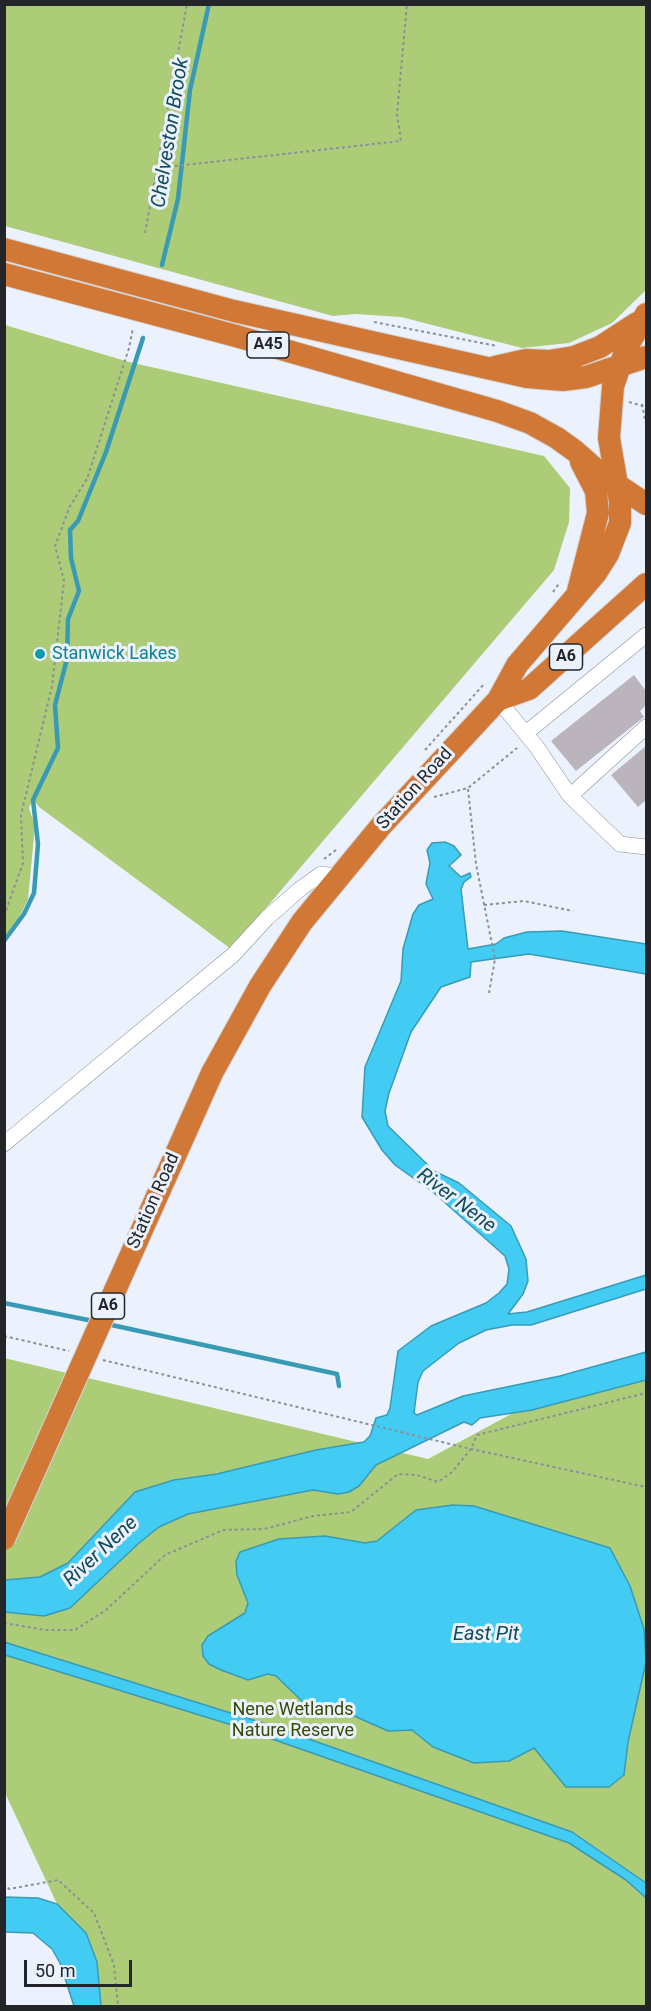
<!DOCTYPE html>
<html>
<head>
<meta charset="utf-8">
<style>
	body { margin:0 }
	#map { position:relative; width:651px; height:2011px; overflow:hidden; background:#ebf2fd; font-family:Roboto,sans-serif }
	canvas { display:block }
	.frame { position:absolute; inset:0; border:6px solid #232529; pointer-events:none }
	.scale { position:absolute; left:24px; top:1960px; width:108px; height:27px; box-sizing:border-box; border:3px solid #232529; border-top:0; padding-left:8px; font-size:18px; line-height:21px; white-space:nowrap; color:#232529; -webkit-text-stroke:4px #ebf2fd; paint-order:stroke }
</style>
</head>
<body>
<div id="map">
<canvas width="651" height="2011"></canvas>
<div class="frame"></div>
<div class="scale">50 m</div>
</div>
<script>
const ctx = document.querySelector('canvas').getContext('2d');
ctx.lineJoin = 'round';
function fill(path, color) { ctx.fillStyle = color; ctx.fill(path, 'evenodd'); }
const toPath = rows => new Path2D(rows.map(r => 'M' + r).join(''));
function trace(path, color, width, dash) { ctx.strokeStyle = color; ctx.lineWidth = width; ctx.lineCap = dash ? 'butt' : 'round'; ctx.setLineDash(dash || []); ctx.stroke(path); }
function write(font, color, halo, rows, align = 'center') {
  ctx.font = font + ' Roboto,sans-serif'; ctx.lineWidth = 6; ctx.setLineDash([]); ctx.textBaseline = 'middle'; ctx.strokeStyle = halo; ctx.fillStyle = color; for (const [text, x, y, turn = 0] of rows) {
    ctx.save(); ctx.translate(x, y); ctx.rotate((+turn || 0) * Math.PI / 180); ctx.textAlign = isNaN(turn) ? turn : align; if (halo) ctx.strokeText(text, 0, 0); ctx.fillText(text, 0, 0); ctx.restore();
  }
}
const green = toPath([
	[4,5,646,5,646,290,612,323,569,343,522,348,401,317,355,314,333,316,5,226],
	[5,325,129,362,544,456,570,488,569,522,554,570,231,949,39,807,33,799,29,808,35,826,28,899,19,918,5,938],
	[4,1358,428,1459,513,1413,646,1380,646,2006,101,2006,97,1962,86,1933,57,1904,5,1793]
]);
const water = toPath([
	[445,842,454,846,461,855,449,866,461,877,470,873,471,877,464,882,461,889,468,949,496,944,504,938,527,932,562,931,646,944,646,974,529,954,471,962,470,977,441,987,411,1032,389,1093,385,1111,388,1126,434,1171,459,1183,511,1226,526,1259,528,1281,523,1294,508,1314,527,1312,646,1275,646,1289,531,1325,512,1325,486,1330,459,1343,423,1371,418,1382,414,1413,417,1415,463,1396,560,1376,646,1352,646,1380,532,1410,480,1418,472,1425,464,1422,376,1465,359,1486,349,1492,338,1494,313,1490,188,1514,159,1527,139,1543,70,1608,44,1616,5,1612,5,1580,40,1577,68,1563,135,1492,174,1480,217,1474,316,1450,364,1442,370,1436,376,1418,387,1415,390,1408,398,1351,431,1326,486,1303,499,1293,507,1284,509,1269,505,1256,433,1192,395,1165,382,1150,362,1117,365,1067,401,981,403,949,413,914,419,905,433,899,426,884,430,863,427,850,432,843,445,842],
	[453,1505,474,1506,610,1548,630,1586,644,1629,646,1662,628,1742,624,1775,609,1787,566,1787,534,1748,509,1761,474,1763,433,1747,412,1730,388,1731,334,1707,304,1703,276,1676,268,1674,248,1680,221,1670,209,1664,203,1656,202,1645,208,1636,245,1613,248,1603,237,1575,236,1561,240,1552,279,1539,325,1536,365,1543,377,1541,416,1510,453,1505],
	[4,1642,269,1725,572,1832,646,1883,646,1898,626,1880,569,1843,235,1726,5,1655,4,1642],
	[4,1897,38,1898,57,1904,86,1933,97,1962,101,2006,74,2006,60,1963,52,1949,33,1933,5,1932,4,1897]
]);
const stream = toPath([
	[162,265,178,199,190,90,209,4],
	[4,941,24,914,34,893,38,844,33,800,58,748,55,705,67,659,68,619,79,591,71,558,70,530,78,521,106,452,143,338],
	[4,1303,93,1321],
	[107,1324,337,1374,339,1386]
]);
const building = toPath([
	[634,675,646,691,646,705,640,711,644,717,576,771,551,741],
	[646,746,646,800,638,807,611,775]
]);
const path = toPath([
	[157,168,401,141,397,114,407,4],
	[145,233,187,4],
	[374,322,497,346],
	[629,402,646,407],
	[642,404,646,424],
	[553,592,560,582],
	[425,750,485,683],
	[468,789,476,864,495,959,489,993],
	[434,797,468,788,517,748],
	[324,859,336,850],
	[484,905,524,901,573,911],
	[4,916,23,863,21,815,52,686,64,581,55,546,70,506,87,479,129,348,133,328],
	[4,1336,69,1351],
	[103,1360,471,1449,646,1487],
	[4,1623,46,1630,75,1630,106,1610,165,1555,223,1530,264,1529,313,1516,351,1512,398,1474,417,1475,438,1482,452,1472,471,1449,477,1435,646,1393],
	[4,1883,9,1889,58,1880,94,1913,114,1965,118,2006]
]);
const minor = toPath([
	[498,700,536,746,570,796,620,844,646,847],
	[526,733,646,635],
	[570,796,646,727],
	[4,1144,233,955,267,918,300,889,321,874,328,875,335,881]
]);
const highway = toPath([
	[4,249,234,311,527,377,563,380,586,377,646,357],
	[4,274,236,336,497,411,530,423,557,438,575,451,601,474,646,504],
	[495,367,526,360,549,361,574,357,600,347,637,323],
	[578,591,598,513,596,491,581,462],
	[498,700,529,689,646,584],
	[212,1073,260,986,302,922,381,826,498,700,517,665,596,573,608,554,620,523,620,502,609,438,613,386,626,349,646,314]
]);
const highwayBridge = toPath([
	[4,1539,212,1073]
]);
const markers = [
	[40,654,6,"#0f9aa8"]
];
const shields = [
	[268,345,42],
	[566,657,33],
	[108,1306,33]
];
const shieldNames = [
	["A45",268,345],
	["A6",566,657],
	["A6",108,1306]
];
const cultureNames = [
	["Stanwick Lakes",52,654]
];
const streetNames = [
	["Station Road",415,789,-48],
	["Station Road",154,1201,-66]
];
const parkNames = [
	["Nene Wetlands",293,1710],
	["Nature Reserve",293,1731]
];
const waterNames = [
	["Chelveston Brook",171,133,-81],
	["River Nene",456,1201,37],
	["River Nene",101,1552,-43],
	["East Pit",486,1635]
];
fill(green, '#accc77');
fill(water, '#43ccf3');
trace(water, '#399ab6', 1.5);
trace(stream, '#399ab6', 4.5);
fill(building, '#bcb4bd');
trace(minor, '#899099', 16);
trace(highway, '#d3d3d4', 24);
trace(path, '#8b9098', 2, [3, 3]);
trace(minor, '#fff', 15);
trace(highway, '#d27836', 22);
trace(highwayBridge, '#d3d3d4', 24, []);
trace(highwayBridge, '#d27836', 22);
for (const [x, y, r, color] of markers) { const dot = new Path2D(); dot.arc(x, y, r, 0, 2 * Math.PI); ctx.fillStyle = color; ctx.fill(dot); trace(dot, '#ebf2fd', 2); }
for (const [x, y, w] of shields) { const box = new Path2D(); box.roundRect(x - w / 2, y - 13, w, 26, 4.5); ctx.fillStyle = '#ebf2fd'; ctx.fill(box); trace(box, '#232529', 1.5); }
write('bold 16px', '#232529', null, shieldNames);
write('18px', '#0d838f', '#ebf2fd', cultureNames, 'left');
write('18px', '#232529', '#ebf2fd', streetNames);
write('18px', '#364a03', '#ebf2fd', parkNames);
write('italic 20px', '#124b5b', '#ebf2fd', waterNames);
</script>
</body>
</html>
